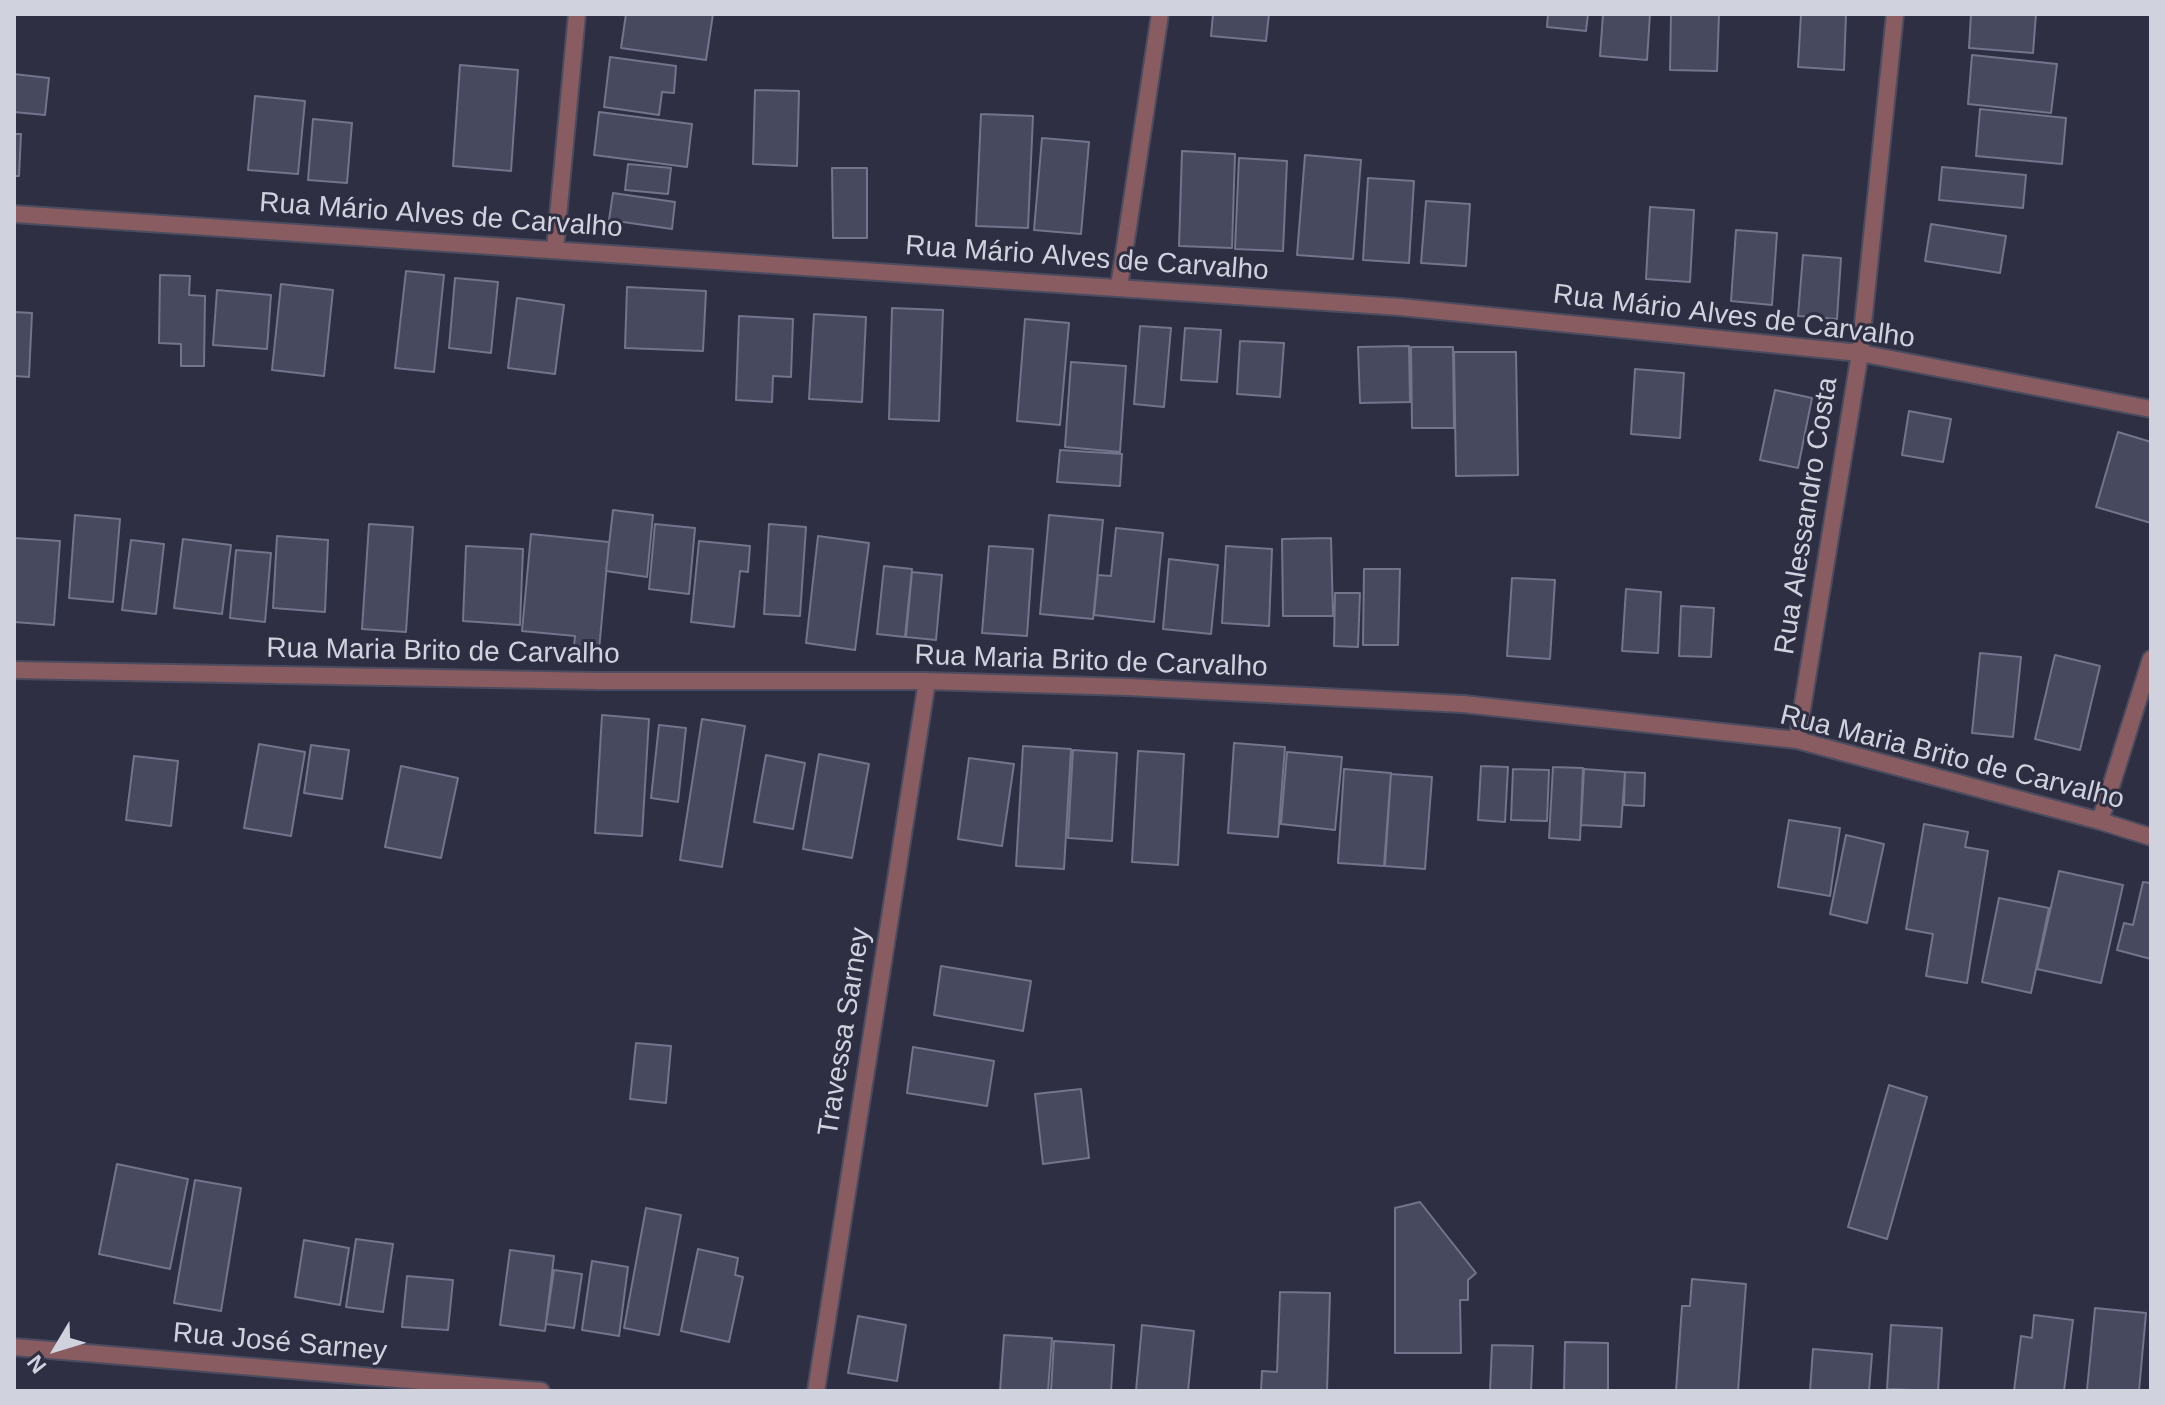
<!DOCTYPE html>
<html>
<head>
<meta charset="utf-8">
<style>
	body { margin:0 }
	#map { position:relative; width:2165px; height:1405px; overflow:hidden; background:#2e2f43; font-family:Arial,sans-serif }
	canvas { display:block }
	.frame { position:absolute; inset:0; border:16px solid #d0d2de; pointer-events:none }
	.north { position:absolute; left:16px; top:1309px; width:80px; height:80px; -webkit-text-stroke:6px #2e2f43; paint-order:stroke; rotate:232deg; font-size:22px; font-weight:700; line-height:32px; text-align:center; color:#d0d2de }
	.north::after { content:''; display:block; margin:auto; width:28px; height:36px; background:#d0d2de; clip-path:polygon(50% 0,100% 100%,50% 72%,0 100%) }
</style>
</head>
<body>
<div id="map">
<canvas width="2165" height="1405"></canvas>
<div class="frame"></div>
<div class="north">N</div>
</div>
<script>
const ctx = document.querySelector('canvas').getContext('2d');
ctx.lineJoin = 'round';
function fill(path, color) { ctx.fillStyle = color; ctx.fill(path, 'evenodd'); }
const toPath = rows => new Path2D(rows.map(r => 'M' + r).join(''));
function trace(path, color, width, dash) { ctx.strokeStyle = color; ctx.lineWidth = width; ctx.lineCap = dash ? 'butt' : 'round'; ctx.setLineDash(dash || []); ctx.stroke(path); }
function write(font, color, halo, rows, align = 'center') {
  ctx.font = font + ' Arial,sans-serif'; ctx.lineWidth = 6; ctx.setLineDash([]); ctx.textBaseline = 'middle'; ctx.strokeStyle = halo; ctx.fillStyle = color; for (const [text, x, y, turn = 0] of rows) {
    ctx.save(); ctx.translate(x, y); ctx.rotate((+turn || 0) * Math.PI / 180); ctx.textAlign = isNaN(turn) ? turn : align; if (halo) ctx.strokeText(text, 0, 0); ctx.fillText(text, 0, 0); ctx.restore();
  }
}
const building = toPath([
	[626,14,713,14,706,60,621,48,626,14],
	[1213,14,1269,14,1266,41,1211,36,1213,14],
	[1548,14,1588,14,1586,31,1547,27,1548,14],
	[1603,14,1650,14,1647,60,1600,56,1603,14],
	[1671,14,1719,14,1717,71,1670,70,1671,14],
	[1801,14,1846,14,1844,70,1798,67,1801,14],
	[1971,14,2036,14,2033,53,1969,48,1971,14],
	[1972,55,2057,64,2051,113,1968,104,1972,55],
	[610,57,676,66,674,93,662,92,659,115,604,107,610,57],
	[460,65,518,70,511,171,453,166,460,65],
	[14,74,49,78,45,115,14,112,14,74],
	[755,90,799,91,797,166,753,164,755,90],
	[255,96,305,101,298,174,248,170,255,96],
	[1980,109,2066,118,2062,164,1976,156,1980,109],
	[599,112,692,124,687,167,594,155,599,112],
	[981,114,1033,116,1028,228,976,226,981,114],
	[313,119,352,123,347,183,308,180,313,119],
	[14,134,21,134,19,176,14,176,14,134],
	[1042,138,1089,142,1081,234,1034,230,1042,138],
	[1182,151,1235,154,1232,248,1179,246,1182,151],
	[1305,155,1361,160,1353,259,1297,255,1305,155],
	[1239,158,1287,161,1283,251,1235,249,1239,158],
	[628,164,671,168,668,194,625,190,628,164],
	[1942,167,2026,175,2023,208,1939,200,1942,167],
	[832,168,867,168,867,238,833,238,832,168],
	[1368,178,1414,181,1409,263,1363,260,1368,178],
	[613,193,675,202,672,229,609,220,613,193],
	[1426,201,1470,204,1466,266,1421,263,1426,201],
	[1650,207,1694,210,1690,282,1646,279,1650,207],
	[1931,224,2006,236,2000,273,1925,261,1931,224],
	[1736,230,1777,233,1772,305,1731,301,1736,230],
	[1803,255,1841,258,1837,319,1798,316,1803,255],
	[406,271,444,275,434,372,395,368,406,271],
	[160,275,190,276,189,295,205,296,204,366,181,366,181,344,159,343,160,275],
	[455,278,498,282,491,353,449,348,455,278],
	[281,284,333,290,324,376,272,370,281,284],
	[627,287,706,291,703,351,625,348,627,287],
	[217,290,271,295,267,349,213,345,217,290],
	[517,298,564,305,555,374,508,368,517,298],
	[892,308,943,310,939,421,889,419,892,308],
	[14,312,32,313,29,377,14,376,14,312],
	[814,314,866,317,862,402,809,399,814,314],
	[739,316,793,319,791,377,773,376,772,402,736,400,739,316],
	[1025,319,1069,323,1060,425,1017,421,1025,319],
	[1140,326,1171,328,1164,407,1134,404,1140,326],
	[1185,328,1221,330,1217,382,1181,380,1185,328],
	[1240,341,1284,343,1280,397,1237,394,1240,341],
	[1409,346,1410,402,1360,403,1358,347,1409,346],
	[1411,347,1453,347,1454,428,1412,428,1411,347],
	[1454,352,1516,352,1518,475,1456,476,1454,352],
	[1071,362,1126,366,1120,452,1065,447,1071,362],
	[1635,369,1684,373,1680,438,1631,434,1635,369],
	[1775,390,1812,398,1798,468,1760,460,1775,390],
	[1909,411,1951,419,1943,462,1902,455,1909,411],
	[2118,432,2151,442,2151,523,2096,507,2118,432],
	[1060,450,1122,454,1120,486,1057,482,1060,450],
	[613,510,653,515,647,577,606,571,613,510],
	[75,515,120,519,113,602,69,598,75,515],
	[1049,515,1103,520,1093,619,1040,614,1049,515],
	[369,524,413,527,406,632,362,629,369,524],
	[655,524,695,528,689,594,649,589,655,524],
	[769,524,806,527,800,616,764,614,769,524],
	[1116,528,1163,533,1154,622,1094,615,1098,575,1111,576,1116,528],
	[531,534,609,542,599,650,574,647,575,636,522,631,531,534],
	[277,536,328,540,325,612,273,608,277,536],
	[818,536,869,543,855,650,806,643,818,536],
	[14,538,60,541,54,625,14,622,14,538],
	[1331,538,1333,616,1283,616,1282,539,1331,538],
	[183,539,231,545,222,614,174,608,183,539],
	[131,540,164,544,156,614,122,610,131,540],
	[699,541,750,546,748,572,740,571,734,627,691,622,699,541],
	[466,546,523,549,520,625,463,621,466,546],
	[989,546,1033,549,1027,636,982,633,989,546],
	[1226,546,1272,549,1269,626,1222,623,1226,546],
	[236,550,271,553,265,622,230,618,236,550],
	[1169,559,1218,565,1211,634,1163,629,1169,559],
	[884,566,912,569,905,637,877,634,884,566],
	[1364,569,1400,569,1398,645,1363,645,1364,569],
	[912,572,942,575,936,640,906,637,912,572],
	[1512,578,1555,580,1550,659,1507,656,1512,578],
	[1626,589,1661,592,1658,653,1622,651,1626,589],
	[1335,593,1360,593,1358,647,1334,646,1335,593],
	[1681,606,1714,608,1711,657,1679,656,1681,606],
	[1980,653,2021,657,2013,737,1972,733,1980,653],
	[2055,655,2100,666,2080,750,2035,739,2055,655],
	[602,715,649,719,642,836,595,833,602,715],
	[702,719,745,726,722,867,680,860,702,719],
	[659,725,686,728,678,802,651,798,659,725],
	[1234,743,1285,747,1278,837,1228,833,1234,743],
	[259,744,305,752,291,836,244,828,259,744],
	[311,745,349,750,342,799,304,793,311,745],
	[1023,746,1071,749,1064,869,1016,866,1023,746],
	[1073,750,1117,753,1112,841,1068,838,1073,750],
	[1138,751,1184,754,1178,865,1132,862,1138,751],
	[1287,752,1342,757,1335,830,1281,824,1287,752],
	[819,754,869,764,852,858,803,849,819,754],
	[766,755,805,763,793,829,754,822,766,755],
	[134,756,178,761,171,826,126,820,134,756],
	[969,758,1014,764,1002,846,958,839,969,758],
	[401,766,458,778,441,858,385,847,401,766],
	[1481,766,1508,767,1505,822,1478,820,1481,766],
	[1553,767,1583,768,1580,840,1549,838,1553,767],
	[1344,769,1391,773,1384,866,1338,863,1344,769],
	[1513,769,1549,770,1547,821,1511,820,1513,769],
	[1584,769,1625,772,1621,827,1581,825,1584,769],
	[1625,772,1645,773,1644,806,1624,805,1625,772],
	[1391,774,1432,777,1425,869,1385,866,1391,774],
	[1789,820,1840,828,1830,896,1778,887,1789,820],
	[1924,824,1968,832,1965,847,1988,851,1967,983,1926,976,1933,934,1906,929,1924,824],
	[1846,835,1884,844,1867,923,1830,914,1846,835],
	[2059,871,2123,885,2101,983,2037,969,2059,871],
	[2143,882,2151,883,2151,959,2117,950,2124,923,2133,925,2143,882],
	[1999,898,2049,908,2031,993,1982,982,1999,898],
	[941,966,1031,981,1023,1031,934,1015,941,966],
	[636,1043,671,1046,666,1103,630,1099,636,1043],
	[913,1047,994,1061,987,1106,907,1093,913,1047],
	[1889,1085,1927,1097,1887,1239,1848,1227,1889,1085],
	[1081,1089,1089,1158,1043,1164,1035,1094,1081,1089],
	[117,1164,188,1179,170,1269,99,1254,117,1164],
	[195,1180,241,1188,221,1311,174,1303,195,1180],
	[1420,1202,1476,1273,1468,1280,1468,1300,1460,1300,1461,1353,1395,1353,1395,1208,1420,1202],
	[646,1208,681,1215,659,1335,624,1328,646,1208],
	[356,1239,393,1244,383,1312,346,1307,356,1239],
	[304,1240,349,1248,340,1305,295,1297,304,1240],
	[698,1249,738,1258,735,1275,743,1277,729,1342,681,1331,698,1249],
	[510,1250,554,1256,545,1331,500,1325,510,1250],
	[592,1261,628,1267,619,1336,582,1330,592,1261],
	[554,1270,582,1274,574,1328,546,1324,554,1270],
	[407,1276,453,1280,448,1330,402,1327,407,1276],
	[1692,1279,1746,1284,1738,1391,1676,1391,1682,1306,1690,1306,1692,1279],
	[1280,1292,1330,1293,1327,1391,1261,1391,1262,1371,1277,1372,1280,1292],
	[2095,1308,2146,1313,2139,1391,2087,1390,2095,1308],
	[2034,1315,2073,1320,2064,1391,2014,1391,2021,1336,2032,1338,2034,1315],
	[858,1316,906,1325,897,1381,848,1373,858,1316],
	[1142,1325,1194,1331,1188,1391,1136,1391,1142,1325],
	[1891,1325,1942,1328,1938,1391,1887,1389,1891,1325],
	[1004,1335,1052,1338,1048,1391,1000,1391,1004,1335],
	[1054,1341,1114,1345,1111,1391,1051,1391,1054,1341],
	[1565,1342,1608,1343,1608,1391,1564,1391,1565,1342],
	[1492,1345,1533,1346,1531,1391,1490,1391,1492,1345],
	[1813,1349,1872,1354,1869,1391,1810,1391,1813,1349]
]);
const minor = toPath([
	[14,214,1400,307,1860,353,2151,409],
	[555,249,577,14],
	[1119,287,1160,14],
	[14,670,598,681,927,681,1128,687,1463,704,1797,740,2100,821,2151,837],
	[1797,740,1860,353,1895,14],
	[2100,821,2151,659],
	[14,1347,541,1391],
	[816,1391,927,681]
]);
const streetNames = [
	["Rua Mário Alves de Carvalho",441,216,4],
	["Rua Mário Alves de Carvalho",1087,259,4],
	["Rua Mário Alves de Carvalho",1734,317,7],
	["Rua Alessandro Costa",1807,516,-81],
	["Rua Maria Brito de Carvalho",443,652,1],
	["Rua Maria Brito de Carvalho",1091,662,2],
	["Rua Maria Brito de Carvalho",1952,758,14],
	["Travessa Sarney",845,1032,-81],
	["Rua José Sarney",280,1343,5]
];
fill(building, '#47495e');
trace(building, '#72758b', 2);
trace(minor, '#4b4c5f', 20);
trace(minor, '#885c60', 16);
write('28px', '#d0d2de', '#2e2f43', streetNames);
</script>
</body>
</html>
